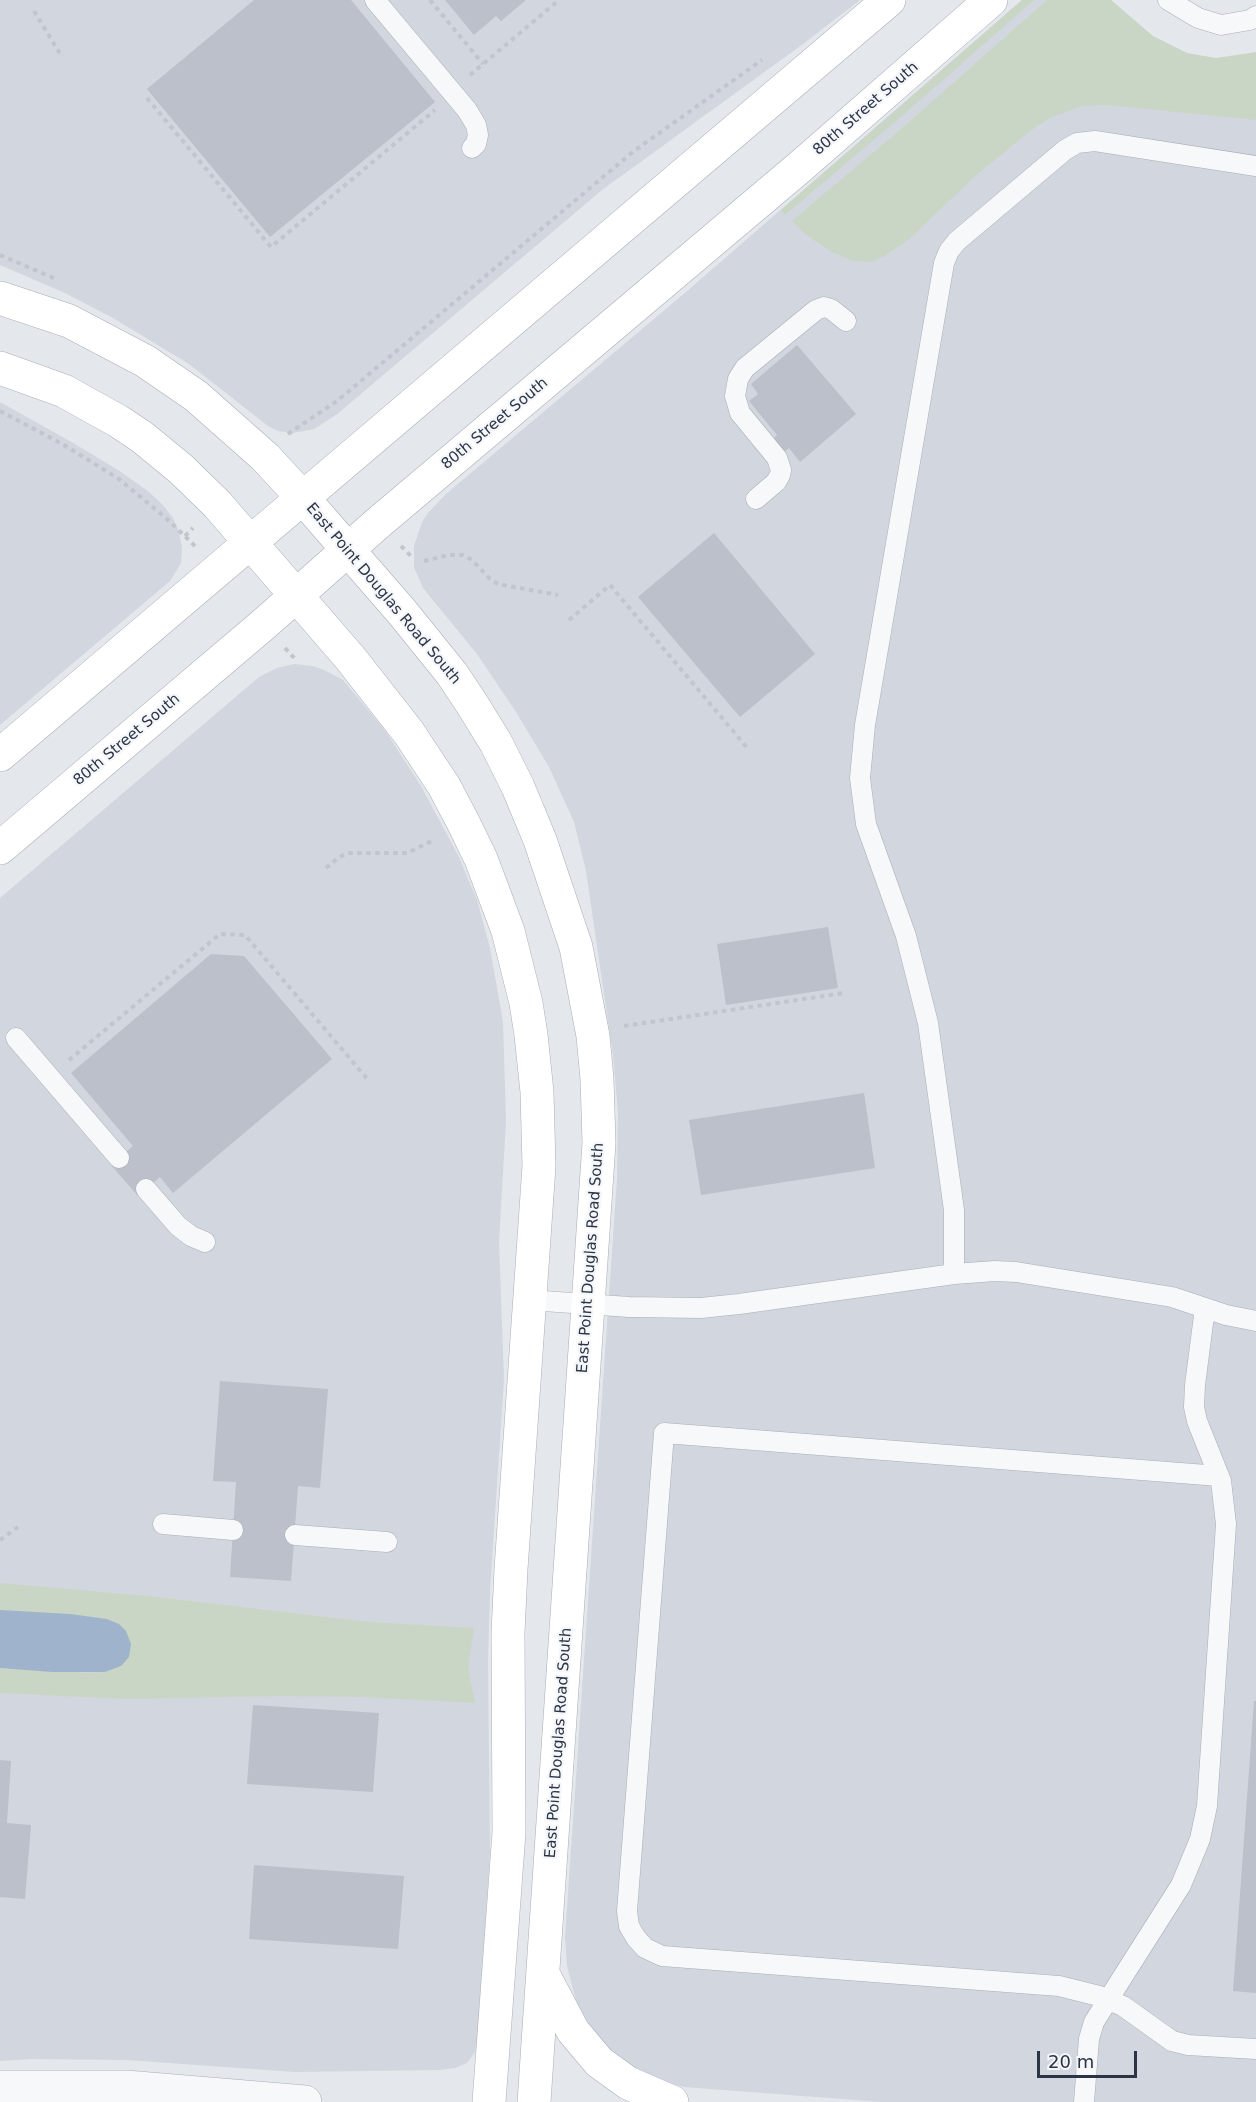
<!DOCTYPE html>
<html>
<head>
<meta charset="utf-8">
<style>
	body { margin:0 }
	#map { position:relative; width:1256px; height:2102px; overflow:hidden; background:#e4e7ec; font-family:"DejaVu Sans",sans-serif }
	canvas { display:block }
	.scale { position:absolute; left:1037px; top:2051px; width:100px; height:27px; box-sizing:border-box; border:3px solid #2b3445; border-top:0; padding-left:8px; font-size:18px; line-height:21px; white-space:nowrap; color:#2b3445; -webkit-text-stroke:4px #f4f6f9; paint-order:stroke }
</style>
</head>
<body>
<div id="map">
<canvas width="1256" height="2102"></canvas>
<div class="scale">20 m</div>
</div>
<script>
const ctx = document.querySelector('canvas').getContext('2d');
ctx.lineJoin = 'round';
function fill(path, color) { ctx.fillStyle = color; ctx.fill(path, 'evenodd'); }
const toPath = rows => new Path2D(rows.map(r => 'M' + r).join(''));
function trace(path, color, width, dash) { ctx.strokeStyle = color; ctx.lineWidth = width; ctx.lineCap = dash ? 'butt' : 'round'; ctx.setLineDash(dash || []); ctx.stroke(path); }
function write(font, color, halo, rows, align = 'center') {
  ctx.font = font + ' "DejaVu Sans",sans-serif'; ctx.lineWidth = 4.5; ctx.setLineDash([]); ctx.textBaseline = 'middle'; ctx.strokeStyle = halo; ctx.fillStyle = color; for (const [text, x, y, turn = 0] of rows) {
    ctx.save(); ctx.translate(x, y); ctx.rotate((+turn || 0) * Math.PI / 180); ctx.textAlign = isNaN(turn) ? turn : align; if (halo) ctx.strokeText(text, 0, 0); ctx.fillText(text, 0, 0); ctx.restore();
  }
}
const built = toPath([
	[0,0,860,0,803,44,602,190,336,415,314,429,293,433,278,431,268,426,189,364,113,318,65,293,0,265],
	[1022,0,1103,0,1149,54,1256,67,1256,2102,882,2102,684,2087,664,2082,638,2072,608,2048,592,2031,578,2008,567,1966,565,1937,617,1178,618,1112,613,1055,586,871,574,822,549,767,516,712,477,654,423,588,414,567,414,546,422,522,428,513,446,494,686,292],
	[0,402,75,444,118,470,149,492,163,505,173,518,179,532,182,548,181,563,170,581,0,725],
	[294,664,313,666,324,670,343,680,384,729,421,786,458,855,477,900,490,948,503,1022,506,1121,499,1242,504,1379,490,1591,488,1661,490,1854,477,2044,475,2052,467,2063,455,2068,439,2070,294,2072,127,2060,31,2059,0,2061,0,898,259,677,277,668]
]);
const green = toPath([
	[1022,0,1034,0,902,116,785,215,781,210],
	[1047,0,1111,0,1153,36,1187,53,1216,58,1256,52,1256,120,1106,105,1082,106,1071,110,1050,118,1030,131,973,178,907,241,884,256,871,262,853,261,832,252,809,237,792,221,908,123],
	[0,1583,148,1596,369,1622,474,1628,468,1668,475,1703,363,1697,280,1696,127,1699,0,1693,0,1668,91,1673,105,1672,121,1666,119,1624,107,1619,91,1617,0,1610]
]);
const water = toPath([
	[0,1610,70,1614,107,1619,119,1624,126,1631,131,1644,129,1657,121,1666,105,1672,52,1672,0,1668]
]);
const building = toPath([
	[254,0,351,0,435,102,270,237,147,89],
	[445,0,526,0,501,21,496,16,474,35],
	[797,345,856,414,800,462,789,448,784,452,773,439,777,435,749,401,758,394,751,384],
	[714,533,815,654,740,717,638,597],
	[828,927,838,988,726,1005,717,944],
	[211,954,244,956,332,1059,173,1193,160,1177,138,1196,111,1165,133,1146,71,1073],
	[864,1093,875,1168,701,1195,689,1120],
	[220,1381,328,1389,320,1488,298,1486,291,1581,230,1577,236,1482,213,1481],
	[1254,1701,1256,1701,1256,1993,1233,1991],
	[253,1705,379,1713,373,1792,247,1784],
	[0,1760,11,1761,7,1823,31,1825,25,1899,0,1897],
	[254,1865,404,1876,398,1949,249,1939]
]);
const path = toPath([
	[430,0,483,64],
	[34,11,62,57],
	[470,75,559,0],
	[147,98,271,247,435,110],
	[0,255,56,279],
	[0,411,64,445,119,479,167,519,195,546],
	[288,434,337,401,634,151,762,60],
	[185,536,193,528],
	[401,546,413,558],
	[424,561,449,555,463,555,472,560,490,579,498,584,558,595],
	[569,620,610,585,749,750],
	[285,648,297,661],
	[326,868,339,857,349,853,407,853,434,840],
	[624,1026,844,993],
	[69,1060,220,934,245,935,369,1081],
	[0,1540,18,1527]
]);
const lane = toPath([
	[375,0,467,110,476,125,478,135,476,144,472,148],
	[1168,0,1198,18,1221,25,1250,20,1256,16],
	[756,499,776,482,780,475,781,470,777,458,740,413,735,396,738,379,745,368,816,310,824,307,831,309,846,321],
	[16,1038,119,1158],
	[146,1189,178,1226,191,1236,205,1242],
	[954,1274,954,1210,928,1023,906,936,866,824,860,778,865,725,944,263,949,251,957,241,1065,150,1077,143,1095,141,1256,166],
	[529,1300,629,1307,701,1308,739,1304,954,1274,995,1271,1016,1272,1172,1297,1226,1315,1256,1321],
	[1219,1476,664,1433,627,1911,629,1926,636,1938,645,1948,662,1956,1059,1986,1099,1996,1123,2006,1172,2041,1188,2045,1256,2049],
	[163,1524,233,1530],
	[295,1535,387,1542],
	[1084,2102,1089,2039,1094,2022,1181,1885,1200,1839,1207,1806,1226,1524,1221,1481,1197,1421,1194,1407,1195,1385,1205,1308]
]);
const street = toPath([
	[0,2087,126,2087,305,2102]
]);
const secondary = toPath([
	[0,298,69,321,145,361,196,396,265,457,302,497,402,612,452,674,472,704,496,743,518,787,540,840,576,947,593,1036,597,1079,599,1143,534,2102],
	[0,368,64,391,118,421,142,437,181,469,217,504,351,659,409,733,444,786,463,822,481,859,508,931,526,1003,531,1035,537,1092,539,1166,511,1569,508,1633,509,1832,489,2102],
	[0,755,889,0],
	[0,848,264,624,378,523,801,166,991,0],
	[543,1974,573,2031,599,2062,628,2083,672,2102]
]);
const streetNames = [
	["80th Street South",866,109,-41],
	["80th Street South",495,424,-40],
	["East Point Douglas Road South",383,594,50],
	["80th Street South",127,740,-40],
	["East Point Douglas Road South",591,1258,-86],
	["East Point Douglas Road South",559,1743,-86]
];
fill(built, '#d2d6de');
fill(green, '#c9d6c5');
fill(water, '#9fb4cc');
fill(building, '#bbc0ca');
trace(lane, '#a9aeb7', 21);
trace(street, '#a9aeb7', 34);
trace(secondary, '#a9aeb7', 34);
trace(path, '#c2c5cb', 4, [4.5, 4.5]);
trace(lane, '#f7f8fa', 20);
trace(street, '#f7f8fa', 33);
trace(secondary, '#fff', 33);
write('15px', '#2b3445', '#f4f6f9', streetNames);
</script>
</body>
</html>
